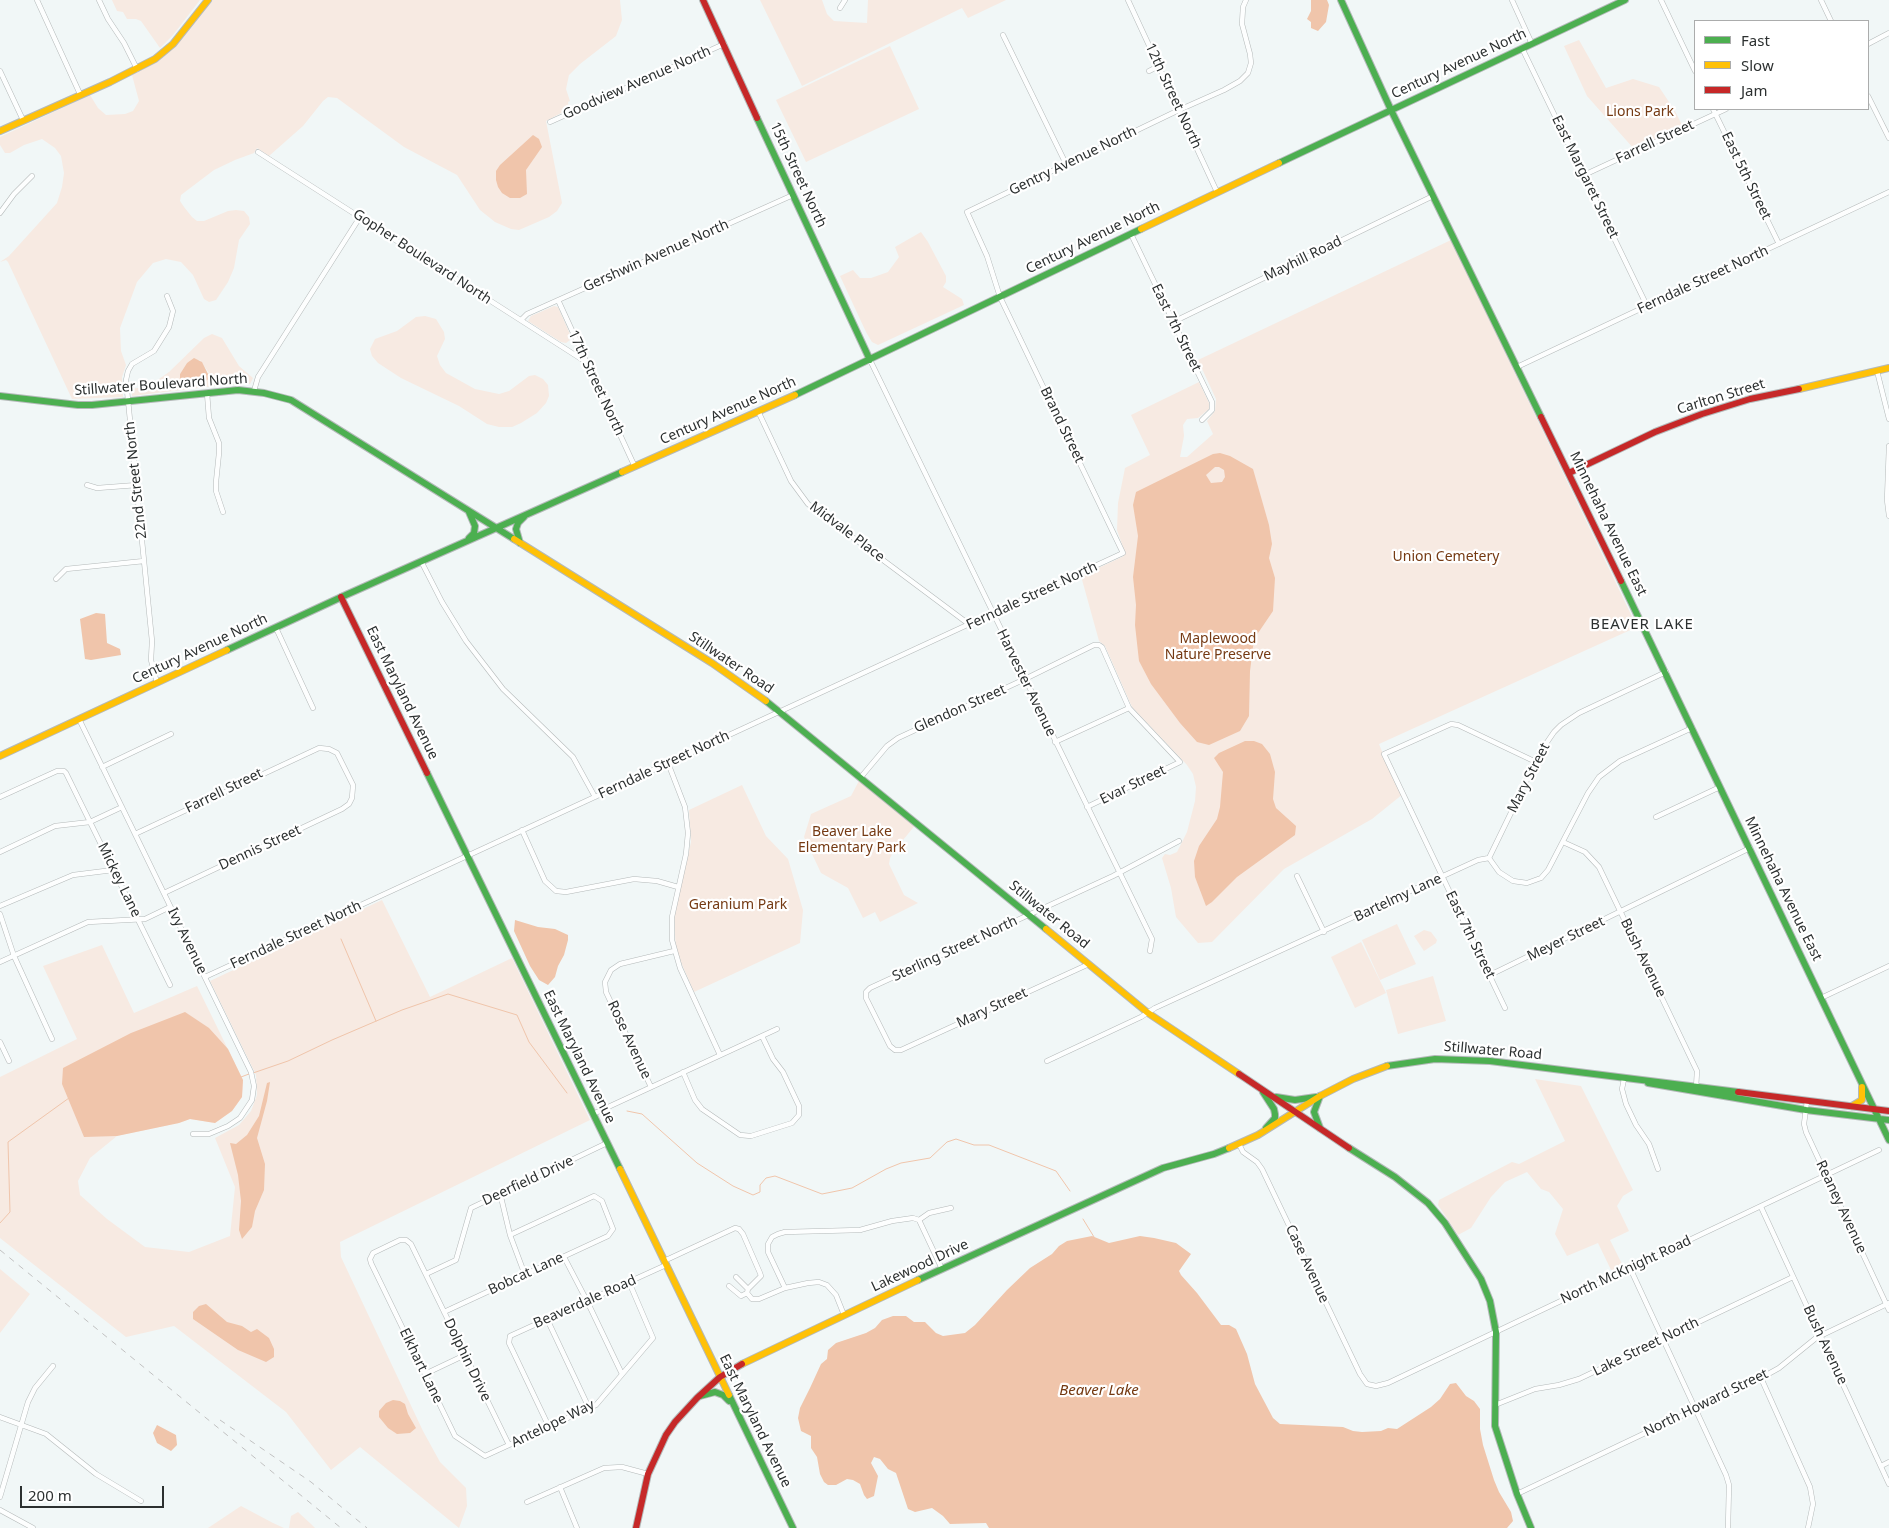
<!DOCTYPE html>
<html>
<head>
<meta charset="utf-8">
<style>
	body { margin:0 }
	#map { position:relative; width:1889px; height:1528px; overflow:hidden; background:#f1f7f7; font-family:"Noto Sans",sans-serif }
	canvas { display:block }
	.legend { position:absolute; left:1694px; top:20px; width:175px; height:90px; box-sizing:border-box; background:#fff; border:1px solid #abacac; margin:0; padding:6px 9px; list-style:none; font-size:15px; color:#2c3030 }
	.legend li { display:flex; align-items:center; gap:10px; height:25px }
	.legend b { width:25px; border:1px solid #abacac }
	.scale { position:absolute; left:20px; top:1486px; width:144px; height:22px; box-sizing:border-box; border:2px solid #2c3030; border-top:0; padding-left:6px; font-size:15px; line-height:18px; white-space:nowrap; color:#2c3030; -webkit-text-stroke:4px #fff; paint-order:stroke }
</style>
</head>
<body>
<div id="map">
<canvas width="1889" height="1528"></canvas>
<ul class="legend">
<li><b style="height:6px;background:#4caf50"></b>Fast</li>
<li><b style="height:6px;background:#ffc107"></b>Slow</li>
<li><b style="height:6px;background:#c62828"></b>Jam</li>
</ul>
<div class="scale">200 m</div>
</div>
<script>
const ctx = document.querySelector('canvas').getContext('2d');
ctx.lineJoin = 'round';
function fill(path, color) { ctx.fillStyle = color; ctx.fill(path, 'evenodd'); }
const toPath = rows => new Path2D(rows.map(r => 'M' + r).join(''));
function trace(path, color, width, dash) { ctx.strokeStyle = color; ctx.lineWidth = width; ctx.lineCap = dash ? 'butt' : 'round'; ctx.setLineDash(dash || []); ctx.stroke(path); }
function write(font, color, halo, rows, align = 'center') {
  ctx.font = font + ' "Noto Sans",sans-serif'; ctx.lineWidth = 4.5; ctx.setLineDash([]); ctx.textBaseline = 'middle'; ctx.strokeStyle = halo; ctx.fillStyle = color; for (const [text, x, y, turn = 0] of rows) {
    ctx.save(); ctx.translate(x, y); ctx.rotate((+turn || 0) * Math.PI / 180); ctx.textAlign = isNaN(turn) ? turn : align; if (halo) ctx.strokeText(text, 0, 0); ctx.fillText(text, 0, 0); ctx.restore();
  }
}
const green = toPath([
	[112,0,200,0,173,35,160,48,141,21,136,19,127,19,123,12,117,11],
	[212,0,620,0,622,20,616,36,580,64,569,75,566,89,570,101,568,102,569,109,546,121,562,203,557,211,549,217,519,230,511,229,495,222,480,210,457,175,404,147,337,98,328,97,323,101,303,126,269,156,257,148,254,153,235,160,214,170,181,195,180,201,184,207,192,217,197,221,204,221,228,211,236,210,244,211,249,217,250,224,239,240,234,268,228,282,216,300,209,302,204,299,193,275,181,262,166,259,153,263,137,282,120,328,121,351,126,365,122,377,123,397,72,399,8,262,6,260,0,262,9,256,57,203,62,187,64,173,61,156,55,148,42,139,24,145,10,153,5,153,0,145,0,137,90,95,98,108,106,115,125,114,133,111,139,101,132,75,157,62,173,49],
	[760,0,822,0,827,14,834,21,867,23,868,0,1006,0,968,18,962,8,802,86],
	[1579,40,1606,88,1633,79,1659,87,1675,111,1683,127,1634,149,1587,96,1564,46],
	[890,46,919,109,806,162,776,100],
	[921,232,928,242,946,276,946,282,943,287,962,299,964,305,878,345,872,342,866,332,840,276,853,270,860,278,871,278,888,272,899,257,895,247],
	[1451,240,1637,627,1379,744,1393,779,1403,794,1372,819,1284,869,1212,942,1198,943,1176,917,1171,888,1162,858,1165,854,1170,855,1177,852,1187,832,1195,801,1196,787,1193,774,1187,765,1132,707,1105,646,1099,641,1081,576,1124,556,1125,553,1117,530,1118,503,1125,468,1150,455,1131,415,1199,382,1209,403,1209,409,1198,418,1187,419,1183,425,1184,436,1180,457,1187,457,1213,434,1207,421,1215,411,1216,399,1198,360],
	[554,306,558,307,570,334,570,340,566,343,561,342,528,321,531,316],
	[425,316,436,319,444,332,445,339,437,356,440,365,446,373,475,389,499,394,509,391,529,376,535,375,543,379,548,385,549,396,546,403,537,413,521,423,512,427,499,427,487,424,459,406,401,378,378,363,372,356,370,349,375,339,397,331,416,317],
	[212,334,222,338,239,366,253,378,250,384,223,385,132,396,131,389,156,385,159,379,169,372,204,338],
	[200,360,209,373,180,374,187,363],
	[861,777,917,823,894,851,890,858,889,864,904,895,918,903,880,922,875,912,863,918,848,888,821,873,804,837,811,814,851,796],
	[742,785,766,836,788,859,803,910,800,943,694,992,676,951,674,917,691,842,689,810],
	[382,900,430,997,512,958,590,1120,340,1242,341,1257,423,1431,440,1462,466,1488,467,1506,459,1528,360,1447,331,1470,286,1412,174,1326,126,1337,0,1238,0,1077,77,1039,43,966,102,945,134,1013,197,986,243,1080,242,1097,232,1111,215,1123,190,1119,179,1123,117,1136,90,1158,78,1181,80,1195,107,1219,145,1247,189,1252,230,1236,235,1187,215,1138,239,1125,251,1111,257,1095,256,1075,210,981],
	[1397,924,1416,964,1380,980,1362,940],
	[1424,930,1431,932,1437,940,1436,943,1424,951,1414,936],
	[1361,942,1386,993,1355,1008,1331,957],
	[1433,976,1446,1021,1398,1034,1386,990],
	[1535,1079,1581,1086,1633,1190,1623,1196,1617,1206,1629,1231,1610,1240,1623,1266,1612,1272,1598,1243,1567,1256,1555,1234,1563,1209,1549,1192,1541,1189,1527,1172,1505,1182,1491,1197,1471,1228,1458,1235,1438,1205,1439,1200,1512,1162,1519,1164,1565,1141],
	[0,1269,30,1294,0,1333],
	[241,1506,273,1523,284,1528,208,1528],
	[298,1512,311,1524,315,1528,289,1528,291,1516]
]);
const water = toPath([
	[1311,0,1327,0,1329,5,1326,22,1318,31,1311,28,1311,22,1307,19,1311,11],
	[533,135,539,139,542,147,526,170,527,194,520,198,510,198,502,193,498,187,496,180,496,171,500,165],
	[194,358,202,362,210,378,204,382,185,384,180,380,180,374,187,363],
	[1220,453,1230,456,1253,469,1269,525,1272,544,1269,558,1275,578,1273,611,1254,639,1250,671,1249,716,1240,731,1209,745,1197,742,1180,723,1151,684,1139,661,1135,625,1136,605,1133,577,1138,536,1133,505,1136,492,1213,454],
	[1215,467,1219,467,1224,470,1225,477,1222,482,1211,483,1206,475],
	[96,613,105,614,107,643,120,649,121,655,91,660,85,659,80,619],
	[1245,741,1254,741,1262,744,1270,754,1275,772,1273,799,1276,808,1296,826,1295,835,1237,877,1212,902,1206,906,1195,877,1194,861,1199,846,1217,819,1220,807,1223,772,1214,758,1219,753],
	[515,920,538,927,555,929,568,935,568,940,564,955,558,966,555,977,548,985,539,980,530,966,514,931],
	[185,1012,209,1028,228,1049,243,1080,242,1097,232,1111,215,1123,190,1119,179,1123,117,1136,84,1137,62,1084,63,1068,131,1033],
	[270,1082,267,1101,257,1138,265,1164,264,1190,255,1211,252,1227,242,1239,239,1230,241,1201,238,1175,230,1143,236,1144,247,1135,259,1116,267,1083],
	[1092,1236,1109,1243,1140,1236,1154,1238,1176,1243,1191,1254,1179,1271,1181,1275,1197,1293,1221,1325,1229,1325,1236,1329,1247,1354,1255,1384,1273,1418,1280,1424,1343,1427,1353,1431,1362,1432,1381,1431,1388,1428,1397,1429,1431,1407,1440,1399,1450,1384,1456,1383,1466,1396,1474,1401,1480,1409,1480,1429,1483,1445,1494,1480,1499,1492,1511,1512,1513,1521,1507,1528,989,1528,986,1523,950,1524,943,1516,932,1508,915,1512,908,1509,896,1473,888,1469,880,1459,874,1457,871,1463,878,1476,874,1496,867,1499,864,1495,860,1484,853,1480,847,1479,836,1485,828,1485,824,1482,820,1474,817,1457,811,1448,811,1436,801,1431,798,1418,800,1408,810,1388,821,1364,827,1359,828,1350,836,1343,866,1333,875,1328,882,1320,893,1316,906,1316,914,1322,925,1322,936,1333,943,1336,965,1333,975,1325,1007,1290,1030,1268,1052,1254,1059,1246,1067,1241],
	[206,1304,227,1322,242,1326,251,1332,257,1329,269,1338,274,1349,274,1357,266,1362,238,1350,193,1319,193,1312,199,1306],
	[393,1400,400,1401,405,1404,408,1414,416,1428,410,1433,397,1434,388,1428,379,1417,379,1411,386,1403],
	[157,1425,176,1435,177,1445,171,1451,157,1443,153,1433]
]);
const stream = toPath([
	[341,939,376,1021],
	[253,1073,288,1061,332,1040,402,1010,448,994,517,1015,529,1042,567,1093],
	[241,1077,249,1074],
	[627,1111,642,1114,697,1163,733,1186,753,1195,760,1192,760,1185,766,1178,775,1176,822,1194,852,1188,886,1169,901,1163,930,1158,947,1142,956,1139,974,1145,989,1145,1056,1171,1070,1191],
	[1083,1219,1094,1237],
	[0,1223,10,1212,8,1142,69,1098]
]);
const street = toPath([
	[37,0,80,94],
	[99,0,108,19,124,43,137,69],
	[1128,0,1217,192],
	[1512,0,1532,44],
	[1661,0,1695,71],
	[1821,0,1831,21],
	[840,8,845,0],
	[1003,35,1066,164],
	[1868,44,1889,33],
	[1522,48,1647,306],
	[0,71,23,120],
	[1149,71,1159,66],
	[1868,96,1889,138],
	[1713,109,1779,244],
	[550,122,724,44],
	[258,152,586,362],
	[1584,175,1726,109],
	[0,213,14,194,32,176],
	[1131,234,1212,402,1212,410,1202,420],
	[558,300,634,465],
	[521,320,527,314,793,195],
	[1173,322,1433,196],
	[870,360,1152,939,1150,951],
	[1517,367,1889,192],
	[1877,371,1889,419],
	[254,391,258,377,360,217],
	[207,393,209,418,219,443,219,453,216,482,216,491,223,512],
	[758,411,791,481,808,504,970,625],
	[1889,446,1887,500,1889,516],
	[87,485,97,488,137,485],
	[421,561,442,602,466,641,503,689,573,757,595,797],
	[56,579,66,569,144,561],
	[276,628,313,708],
	[157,683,151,660,152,641,126,380,128,371,132,364,154,351,169,327,173,311,167,296],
	[79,719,251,1072,254,1086,252,1100,240,1118,228,1126,209,1134,193,1134],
	[1055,742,1129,708],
	[668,763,685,807,688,833,686,854,672,917,672,940,680,968,720,1055],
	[102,767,171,734],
	[861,777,887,746,898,738,1025,679,1094,645,1099,645,1102,647,1129,708,1180,762,1087,807],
	[0,797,57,771,64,771,66,773,170,985],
	[1656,817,1720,787],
	[522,830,545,881,556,891,566,892,634,879,657,881,678,887],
	[135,834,319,748,329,749,337,753,353,785,352,798,349,804,342,809,164,893],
	[1563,842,1585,852,1599,867,1697,1071,1696,1088],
	[0,852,55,826,90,822,122,807],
	[1489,858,1499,872,1513,881,1527,883,1541,878,1548,870,1588,793,1599,777,1620,761,1692,728],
	[1489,858,1541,751,1554,732,1561,725,1579,713,1666,672],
	[1297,876,1324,932],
	[0,906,73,875,113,870],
	[0,914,14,956,52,1039],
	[0,962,88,922,145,919,170,907],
	[1089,964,901,1050,895,1050,890,1046,866,998,866,992,870,988,1113,876,1179,841],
	[1490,975,1750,848],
	[205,977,1123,553,1000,297,987,256,967,212,1179,110,1224,90,1240,81,1248,73,1251,63,1250,54,1242,24,1243,7,1246,0],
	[1821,998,1889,966],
	[1505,1008,1384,754,1451,724,1458,725,1536,762],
	[0,1042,9,1061],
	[1047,1061,1141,1017,1155,1008,1478,860,1489,858],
	[683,1072,695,1100,702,1109,740,1135,751,1136,792,1123,799,1115,799,1106,783,1072,773,1059,762,1036],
	[1624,1079,1622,1089,1626,1104,1636,1125,1649,1144,1658,1169],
	[651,1087,606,992,605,982,611,970,620,964,674,951],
	[1807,1101,1804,1124,1806,1132,1889,1310],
	[593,1114,777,1029],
	[1239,1144,1243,1152,1257,1162,1262,1169,1360,1374,1367,1384,1376,1386,1388,1383,1879,1150],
	[500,1193,510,1235,525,1275],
	[1761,1207,1889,1484],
	[919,1220,929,1213,951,1208],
	[564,1257,587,1301,622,1374],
	[664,1261,735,1228,739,1229,743,1234,760,1273,761,1276,748,1289,747,1293,752,1299,759,1299,785,1288],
	[1630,1268,1726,1475,1729,1485,1728,1528],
	[426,1274,456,1260,471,1208,607,1143],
	[736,1277,748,1289],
	[729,1286,741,1296,747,1293],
	[444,1312,608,1236,613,1229,602,1201,594,1196,510,1235],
	[844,1315,836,1295,827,1285,819,1282,808,1283,785,1288,768,1252,768,1244,772,1237,778,1234,785,1232,860,1230,892,1221,913,1218,919,1220,942,1269],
	[547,1319,589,1408],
	[425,1374,465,1355],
	[1761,1378,1810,1487,1813,1504,1808,1528],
	[1495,1405,1535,1389,1559,1385,1579,1379,1793,1277],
	[0,1417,46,1434,96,1474,141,1501],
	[549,1427,509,1343,510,1336,666,1265],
	[509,1445,411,1244,406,1240,400,1240,373,1253,370,1259,371,1263,455,1436,485,1456,596,1405,653,1338,629,1282],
	[1881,1466,1889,1462],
	[560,1487,577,1528],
	[1517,1494,1761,1378,1779,1368,1816,1338,1889,1303],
	[0,1497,28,1402,35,1388,53,1366],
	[527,1502,604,1468,622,1467,648,1474],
	[0,1510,33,1528]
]);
const fast = toPath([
	[1341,0,1391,110,1541,417],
	[757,118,870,360],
	[1279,163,1625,0],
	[795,395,1141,229],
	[0,396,78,405,92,405,238,390,264,393,291,400,514,539],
	[469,512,475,526,474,533,469,538],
	[520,543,516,529,518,523,524,517],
	[1621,581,1889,1140],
	[227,650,348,594,622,472],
	[766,701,1046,929],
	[427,773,620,1169],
	[1387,1066,1435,1059,1490,1061,1738,1092],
	[1648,1083,1806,1110,1889,1120],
	[1263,1092,1274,1109,1275,1114,1275,1118,1266,1128],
	[1320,1096,1314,1112,1320,1128],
	[1276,1097,1295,1100,1316,1097],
	[1349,1148,1395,1177,1428,1203,1445,1223,1481,1279,1490,1301,1496,1332,1495,1426,1517,1494,1531,1528],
	[918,1280,1163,1168,1214,1154,1229,1148],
	[729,1395,793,1528],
	[700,1396,715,1392,723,1395,729,1401]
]);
const slow = toPath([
	[0,131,110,82,155,59,173,44,208,0],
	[1141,229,1279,163],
	[1799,389,1889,368],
	[622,472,795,395],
	[514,539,712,663,766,701],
	[0,756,227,650],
	[1046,929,1148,1013,1239,1074],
	[1852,1106,1862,1100,1862,1087],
	[1229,1148,1258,1135,1320,1096,1353,1079,1387,1066],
	[620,1169,729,1395],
	[742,1364,918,1280]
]);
const jam = toPath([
	[703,0,757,118],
	[1541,417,1621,581],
	[1569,473,1655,432,1702,414,1750,399,1799,389],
	[341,597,427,773],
	[1239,1074,1349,1148],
	[1738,1092,1889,1111],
	[636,1528,648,1474,666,1435,675,1422,697,1398,720,1377,742,1364]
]);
const rail = toPath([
	[0,1250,341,1528],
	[220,1420,311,1482,367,1528]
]);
const streetNames = [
	["Century Avenue North",1459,64,-25],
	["Goodview Avenue North",637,83,-24],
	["12th Street North",1173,96,65],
	["Farrell Street",1655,142,-25],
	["Gentry Avenue North",1073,161,-26],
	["15th Street North",798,175,65],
	["East 5th Street",1746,176,64],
	["East Margaret Street",1585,177,64],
	["Century Avenue North",1093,238,-26],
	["Gershwin Avenue North",656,256,-24],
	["Gopher Boulevard North",422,257,33],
	["Mayhill Road",1303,259,-26],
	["Ferndale Street North",1703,280,-25],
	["East 7th Street",1176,328,64],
	["17th Street North",596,383,65],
	["Stillwater Boulevard North",161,385,-4],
	["Carlton Street",1721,397,-17],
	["Century Avenue North",728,411,-24],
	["Brand Street",1062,425,64],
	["22nd Street North",136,480,-96],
	["Minnehaha Avenue East",1608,524,64],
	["Midvale Place",847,532,37],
	["Ferndale Street North",1032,596,-25],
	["Century Avenue North",200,649,-25],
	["Stillwater Road",731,663,34],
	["Harvester Avenue",1026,683,64],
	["East Maryland Avenue",402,693,64],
	["Glendon Street",960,709,-24],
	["Ferndale Street North",664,765,-25],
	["Mary Street",1529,778,-63],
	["Evar Street",1133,785,-26],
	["Farrell Street",224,791,-26],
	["Dennis Street",260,848,-25],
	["Mickey Lane",119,880,64],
	["Minnehaha Avenue East",1783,889,64],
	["Bartelmy Lane",1398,898,-25],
	["Stillwater Road",1049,915,39],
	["Ferndale Street North",296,935,-25],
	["East 7th Street",1470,935,64],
	["Meyer Street",1566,939,-26],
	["Ivy Avenue",187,941,64],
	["Sterling Street North",955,949,-25],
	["Bush Avenue",1643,958,64],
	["Mary Street",992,1008,-25],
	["Rose Avenue",629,1040,65],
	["Stillwater Road",1493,1051,5],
	["East Maryland Avenue",579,1057,64],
	["Deerfield Drive",528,1181,-25],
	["Reaney Avenue",1841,1207,65],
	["Case Avenue",1307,1264,65],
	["Lakewood Drive",920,1266,-25],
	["North McKnight Road",1626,1270,-25],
	["Bobcat Lane",526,1274,-25],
	["Beaverdale Road",585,1302,-24],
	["Bush Avenue",1825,1345,65],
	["Lake Street North",1646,1347,-26],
	["Dolphin Drive",467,1360,64],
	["Elkhart Lane",421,1366,64],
	["North Howard Street",1706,1403,-26],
	["East Maryland Avenue",755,1421,64],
	["Antelope Way",553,1424,-26]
];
const parkNames = [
	["Lions Park",1640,112],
	["Union Cemetery",1446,557],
	["Maplewood",1218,639],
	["Nature Preserve",1218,655],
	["Beaver Lake",852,832],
	["Elementary Park",852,848],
	["Geranium Park",738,905]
];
const neighbourhoodNames = [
	["BEAVER LAKE",1642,625]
];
const waterNames = [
	["Beaver Lake",1099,1391]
];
fill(green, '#f7eae2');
fill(water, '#f0c5ab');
trace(stream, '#f0c5ab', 1);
trace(street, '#b4b9b9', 5.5);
trace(fast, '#b4b9b9', 8);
trace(slow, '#b4b9b9', 8);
trace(jam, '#b4b9b9', 8);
trace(street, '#fdfefe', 4.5);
trace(fast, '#4caf50', 6);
trace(slow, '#ffc107', 6);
trace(jam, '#c62828', 6);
trace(rail, '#c1c1c1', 1, [6, 6]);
write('14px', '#2c3030', '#fff', streetNames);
write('14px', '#753a13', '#fff', parkNames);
ctx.letterSpacing = '1px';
write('15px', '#2c3030', '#fff', neighbourhoodNames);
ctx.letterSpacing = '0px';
write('italic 15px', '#743911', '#fff', waterNames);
</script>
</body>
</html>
